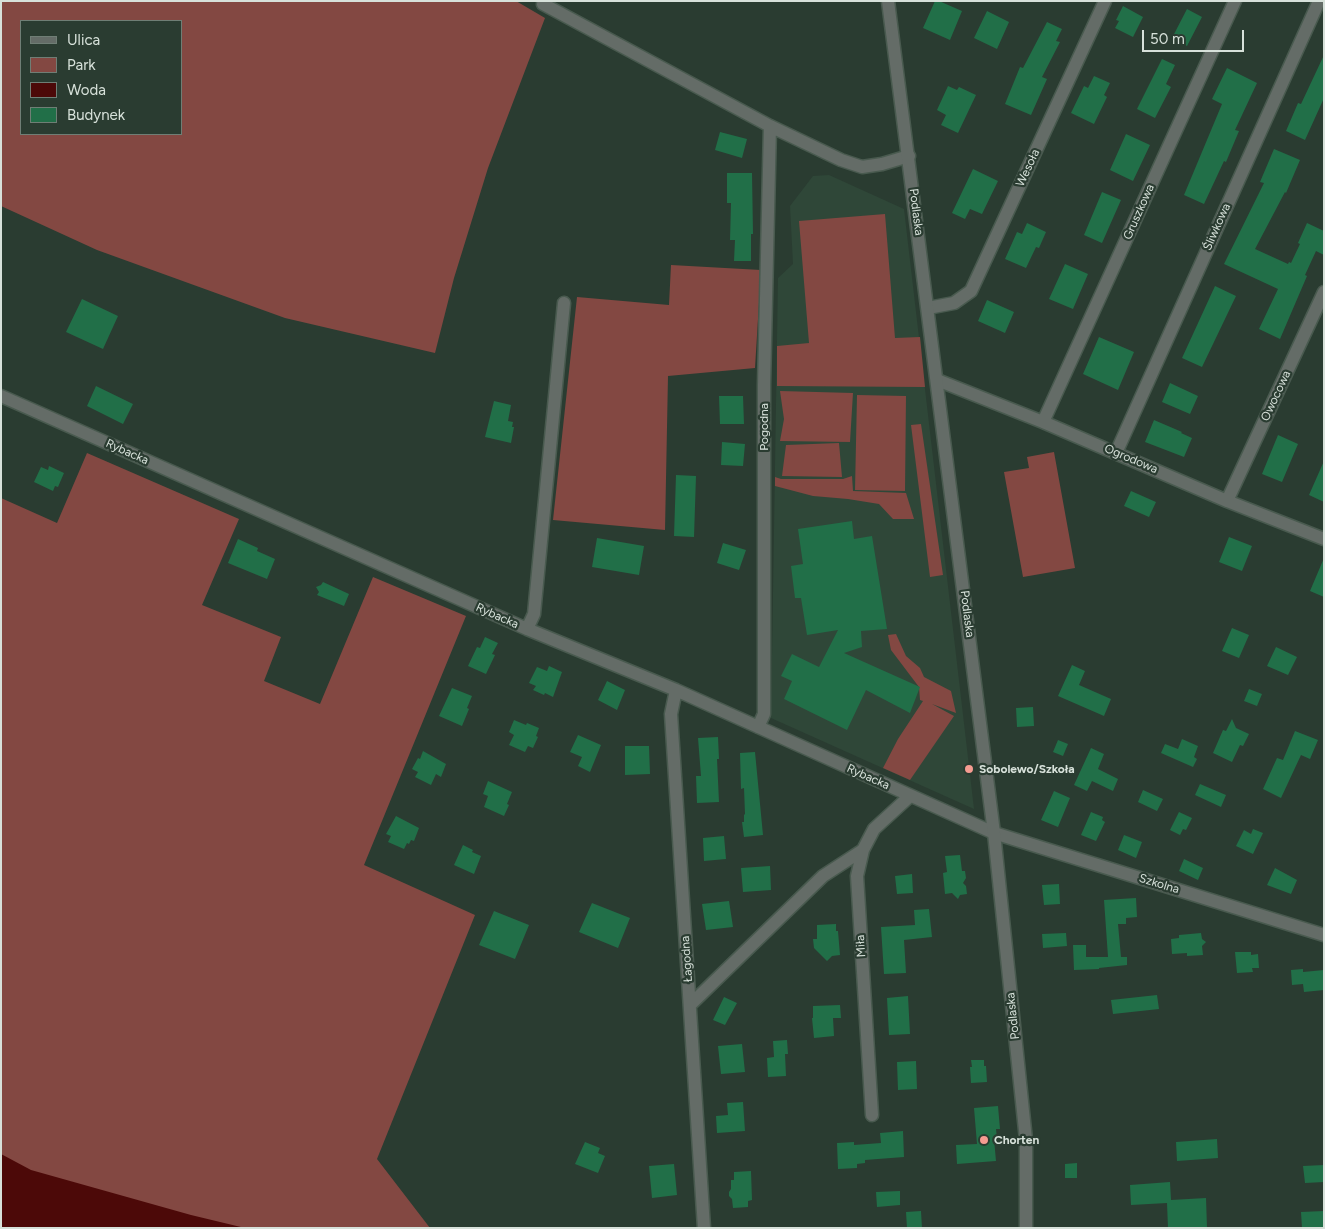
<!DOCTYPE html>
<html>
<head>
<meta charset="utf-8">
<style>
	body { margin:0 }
	#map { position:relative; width:1325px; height:1229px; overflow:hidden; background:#2a3c31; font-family:Figtree,sans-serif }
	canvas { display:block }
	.frame { position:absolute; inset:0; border:2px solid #d7e1da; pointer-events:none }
	.legend { position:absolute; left:20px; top:20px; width:162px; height:115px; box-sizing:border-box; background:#2a3c31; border:1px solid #6f7e75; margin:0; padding:6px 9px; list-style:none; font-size:15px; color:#d7e1da }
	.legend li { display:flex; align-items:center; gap:10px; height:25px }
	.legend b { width:25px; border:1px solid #6f7e75 }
	.scale { position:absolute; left:1142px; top:30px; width:102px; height:22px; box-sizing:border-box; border:2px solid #d7e1da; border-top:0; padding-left:6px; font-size:15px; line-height:18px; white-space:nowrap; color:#d7e1da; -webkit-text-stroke:4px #2a3c31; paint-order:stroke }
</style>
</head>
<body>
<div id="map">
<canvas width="1325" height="1229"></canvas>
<div class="frame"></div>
<ul class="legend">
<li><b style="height:6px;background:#646c67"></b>Ulica</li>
<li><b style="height:14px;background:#834842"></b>Park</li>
<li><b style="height:14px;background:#4c0908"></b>Woda</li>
<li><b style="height:14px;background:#216f48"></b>Budynek</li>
</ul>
<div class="scale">50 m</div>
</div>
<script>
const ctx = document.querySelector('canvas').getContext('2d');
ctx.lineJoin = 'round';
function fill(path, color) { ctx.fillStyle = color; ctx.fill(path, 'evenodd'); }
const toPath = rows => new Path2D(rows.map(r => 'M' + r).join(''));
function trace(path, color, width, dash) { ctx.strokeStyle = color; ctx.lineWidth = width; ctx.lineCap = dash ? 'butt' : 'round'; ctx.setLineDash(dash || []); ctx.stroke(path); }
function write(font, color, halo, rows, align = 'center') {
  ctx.font = font + ' Figtree,sans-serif'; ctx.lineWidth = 4.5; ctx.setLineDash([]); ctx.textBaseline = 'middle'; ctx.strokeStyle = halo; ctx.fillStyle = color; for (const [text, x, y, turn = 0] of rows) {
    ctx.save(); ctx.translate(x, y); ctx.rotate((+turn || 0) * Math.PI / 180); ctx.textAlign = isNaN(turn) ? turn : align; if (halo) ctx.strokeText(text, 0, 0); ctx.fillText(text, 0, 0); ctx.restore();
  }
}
const built = toPath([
	[829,175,904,209,974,809,771,718,778,278,793,264,790,206,813,176]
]);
const green = toPath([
	[1,1,516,1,545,18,488,168,454,278,435,353,285,318,97,250,1,206],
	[21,21,181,21,181,134,21,134],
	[885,214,895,338,920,337,925,387,777,386,777,346,809,343,799,221],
	[671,265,761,270,755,368,668,376,665,530,553,520,577,297,669,305],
	[780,391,853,393,850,442,780,441,784,419],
	[857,395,906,396,905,491,855,490],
	[921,424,943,575,930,577,911,425],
	[839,443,842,477,782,476,786,445],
	[1054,452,1075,568,1023,577,1004,472,1029,468,1027,457],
	[87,453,239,519,202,605,281,637,264,681,320,704,373,577,466,616,364,865,475,915,377,1159,430,1228,14,1228,1,1224,1,498,57,523],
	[852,476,853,491,906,493,914,519,893,519,879,504,848,499,813,496,775,486,775,477,781,479,843,479],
	[896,634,906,656,920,668,924,677,951,691,956,713,932,704,954,716,910,780,883,768,898,739,923,701,920,700,919,687,891,650,888,635]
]);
const water = toPath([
	[1,1154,31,1170,191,1215,245,1228,1,1228]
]);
const building = toPath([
	[935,1,939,1,962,11,950,40,923,28],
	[1123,6,1143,17,1133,37,1115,28,1119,21,1116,20],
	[1187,9,1202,17,1187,46,1172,38],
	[987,11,1009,22,997,49,974,38],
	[1047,22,1062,29,1056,41,1060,42,1042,77,1047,79,1031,115,1005,104,1020,67,1023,68],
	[1324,55,1324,98,1305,140,1286,131,1298,103,1301,104],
	[1162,59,1175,65,1166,84,1171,87,1155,118,1137,109],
	[1227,68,1257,83,1235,130,1239,131,1226,162,1224,161,1204,204,1184,195,1222,104,1212,99],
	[1094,76,1110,83,1104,95,1107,97,1094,124,1071,113,1084,86,1088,88],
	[948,86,957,90,959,87,976,95,958,133,941,125,946,115,937,110],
	[720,132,747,139,742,158,715,150],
	[1126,134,1150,145,1133,181,1110,170],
	[1274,149,1300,160,1286,193,1285,192,1255,249,1288,264,1289,262,1291,263,1300,244,1298,243,1307,223,1324,231,1324,255,1316,251,1305,275,1307,276,1280,339,1259,329,1278,289,1224,264,1264,183,1260,182],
	[973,169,998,181,982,214,970,209,965,219,952,213],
	[727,173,752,173,753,234,751,234,751,261,734,261,735,240,730,240,731,203,727,203],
	[1102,192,1121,200,1102,243,1084,235],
	[1027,223,1046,232,1039,248,1036,247,1026,268,1005,259,1017,232,1022,234],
	[1065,264,1088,274,1073,309,1049,299],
	[1215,286,1236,296,1202,367,1182,358],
	[82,299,118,316,103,349,66,332],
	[987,300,1014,312,1005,333,978,321],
	[1099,337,1134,352,1118,390,1083,374],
	[1170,383,1198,396,1190,414,1162,402],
	[96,386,133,404,123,424,87,406],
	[719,396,743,396,744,424,720,424],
	[494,401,511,405,508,421,513,422,512,427,514,427,511,443,485,437],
	[1154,420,1182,432,1181,433,1192,438,1184,457,1145,442],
	[1278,435,1298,444,1282,482,1262,474],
	[722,442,745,444,743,466,721,465],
	[1324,461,1324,502,1309,495],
	[49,466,64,473,58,487,55,486,53,491,34,482,41,467,48,470],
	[676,475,696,476,694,537,674,536],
	[1131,491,1156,502,1149,517,1124,506],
	[852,521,854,539,872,536,887,629,861,631,862,647,844,653,920,687,910,713,866,690,847,730,784,699,792,681,781,676,792,654,819,667,838,630,807,635,801,598,795,598,791,566,803,564,798,529],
	[1229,537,1252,546,1242,571,1219,562],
	[597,538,644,546,639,575,592,567],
	[238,539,258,548,257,551,275,559,267,579,228,563],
	[723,543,746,550,739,570,717,563],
	[1324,558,1324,597,1310,591],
	[323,582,349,594,344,606,317,595,319,592,316,587,321,585],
	[1232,628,1249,635,1239,658,1222,651],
	[485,637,498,643,492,654,495,655,486,674,468,666,477,647,480,648],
	[1276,647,1297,657,1288,675,1267,666],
	[1072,665,1085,671,1079,685,1111,699,1104,716,1058,696],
	[549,666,562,672,553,697,545,693,544,695,533,690,536,686,529,683,537,667,547,671],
	[607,681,625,690,617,710,598,700],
	[452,688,472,696,467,708,469,709,462,726,439,716],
	[1249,689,1262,694,1257,706,1244,701],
	[1033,707,1034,726,1017,727,1016,708],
	[1232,719,1236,728,1249,734,1243,746,1240,745,1232,762,1213,753,1223,730,1226,731],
	[514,720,526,725,527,723,539,728,536,736,538,737,533,748,528,746,525,752,509,745,514,735,509,732],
	[1295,731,1318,740,1310,759,1301,755,1281,798,1263,789,1277,758,1283,760],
	[578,735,601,745,590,772,578,766,582,757,570,752],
	[718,737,719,759,717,759,719,802,697,803,696,776,701,776,698,738],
	[1182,739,1198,746,1194,757,1197,759,1193,767,1161,753,1165,744,1178,749],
	[1058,740,1068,744,1063,756,1053,752],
	[625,746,649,746,650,774,625,775],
	[1091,748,1104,754,1098,769,1118,779,1113,791,1092,781,1087,791,1074,785],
	[423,751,446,764,441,777,436,774,431,785,415,777,418,772,412,769,418,758,420,759],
	[755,752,763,835,744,837,742,822,744,822,744,815,745,814,744,788,741,789,740,753],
	[488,781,512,792,507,804,509,805,504,816,484,807,488,796,483,794],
	[1200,784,1226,795,1221,807,1195,795],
	[1143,790,1163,799,1157,811,1138,802],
	[1054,791,1070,798,1058,827,1041,820],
	[1091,812,1103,817,1102,820,1105,822,1096,841,1081,835],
	[1179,812,1192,818,1186,830,1183,829,1180,835,1170,830],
	[396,816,419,828,414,841,411,840,409,844,407,843,404,849,388,842,391,836,386,834],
	[1253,829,1263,833,1253,854,1236,846,1244,830,1251,834],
	[1124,835,1142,842,1136,858,1118,850],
	[724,836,726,859,704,861,703,838],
	[463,845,473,850,472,852,481,856,474,874,454,865],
	[960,855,962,871,965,871,966,878,963,883,966,886,967,894,960,895,958,899,952,893,945,894,943,873,947,872,945,856],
	[1184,859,1203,868,1198,880,1179,871],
	[770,866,771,890,743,892,741,868],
	[1275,868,1297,880,1291,894,1267,885],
	[912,874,913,893,897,894,895,876],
	[1059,884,1060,904,1044,905,1042,885],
	[1136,898,1137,917,1126,918,1126,924,1118,924,1121,957,1127,957,1127,965,1099,968,1099,969,1074,970,1073,945,1086,945,1086,957,1108,957,1104,900],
	[729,901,733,927,706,930,702,904],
	[592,903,630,918,618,948,579,932],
	[929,909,932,937,904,940,906,973,884,974,881,927,915,925,914,910],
	[494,911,529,925,515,959,479,945],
	[836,924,836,931,838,931,840,955,832,956,827,961,814,948,813,939,817,939,817,925],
	[1066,933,1067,946,1043,948,1042,934],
	[1201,933,1202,939,1206,942,1202,946,1203,955,1187,956,1187,953,1172,954,1171,939,1179,938,1179,935],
	[1235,952,1251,952,1251,955,1258,954,1259,968,1252,968,1253,972,1237,973],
	[1303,969,1303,972,1324,970,1324,990,1304,992,1303,984,1292,985,1291,970],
	[1157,995,1159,1009,1113,1014,1111,1000],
	[908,996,910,1034,889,1035,887,998],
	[724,997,737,1003,725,1025,713,1020],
	[840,1005,841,1018,833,1018,834,1036,814,1038,812,1018,813,1018,813,1006],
	[787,1040,788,1054,785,1054,786,1076,768,1077,767,1058,774,1057,773,1041],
	[742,1044,745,1072,721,1074,718,1046],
	[971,1060,984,1060,984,1066,986,1066,987,1082,971,1083,970,1067,972,1067],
	[916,1061,917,1089,898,1090,897,1062],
	[743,1102,745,1131,717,1133,716,1116,728,1115,727,1103],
	[998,1106,1000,1129,996,1129,997,1139,994,1139,996,1161,957,1164,956,1145,977,1144,974,1108],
	[903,1131,904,1157,865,1160,865,1163,857,1164,857,1168,838,1169,837,1143,854,1142,854,1145,881,1143,880,1133],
	[1217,1139,1218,1158,1177,1161,1176,1142],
	[585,1142,600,1148,598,1153,605,1156,598,1173,575,1164],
	[1077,1163,1077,1178,1065,1178,1065,1164],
	[674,1164,677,1195,652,1198,649,1166],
	[1324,1165,1324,1182,1305,1183,1303,1166],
	[751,1171,752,1200,748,1201,748,1207,733,1208,732,1199,729,1196,729,1192,731,1189,731,1180,734,1180,734,1172],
	[1170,1182,1171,1200,1206,1198,1207,1228,1168,1228,1167,1203,1131,1205,1130,1185],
	[900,1191,900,1205,877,1207,876,1192],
	[921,1211,922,1228,907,1228,906,1212],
	[1324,1211,1324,1228,1302,1228,1301,1212]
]);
const minor = toPath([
	[543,4,770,126,841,160,862,167,882,164,909,156],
	[928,308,954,303,971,291,1105,1],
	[937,380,1043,422,1227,501,1324,539],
	[1,396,527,629,676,690,994,833,1324,935],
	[1043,422,1235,1],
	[1116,453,1319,1],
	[1227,501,1324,292],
	[527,629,534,614,564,303],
	[676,690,671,714,704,1228],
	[758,727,764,714,764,385,770,126],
	[690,1005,823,876,863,850],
	[872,1115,857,876,863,850,874,829,910,796]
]);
const tertiary = toPath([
	[888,1,994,833,1026,1140,1026,1228]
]);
const markers = [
	[969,769,5,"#f59c91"],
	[984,1140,5,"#f59c91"]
];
const streetNames = [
	["Wesoła",1028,168,-65],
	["Podlaska",916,212,83],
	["Gruszkowa",1139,212,-66],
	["Śliwkowa",1217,227,-66],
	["Owocowa",1276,396,-65],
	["Pogodna",764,427,-90],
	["Rybacka",127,452,24],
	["Ogrodowa",1131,459,23],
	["Podlaska",967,614,83],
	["Rybacka",497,616,24],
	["Rybacka",868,777,24],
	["Szkolna",1159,884,17],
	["Miła",861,946,-94],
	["Łagodna",687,959,-94],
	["Podlaska",1013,1016,-96]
];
const poiNames = [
	["Sobolewo/Szkoła",979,769],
	["Chorten",994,1140]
];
fill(built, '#2f4738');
fill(green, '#834842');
fill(water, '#4c0908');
fill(building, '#216f48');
trace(minor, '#495a4f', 15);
trace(tertiary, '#495a4f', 15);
trace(minor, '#646c67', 12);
trace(tertiary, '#646c67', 12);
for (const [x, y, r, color] of markers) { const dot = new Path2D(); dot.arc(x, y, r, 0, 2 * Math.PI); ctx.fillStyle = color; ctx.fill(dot); trace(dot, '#2a3c31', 2); }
write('12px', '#d7e1da', '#2a3c31', streetNames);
write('bold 12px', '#d7e1da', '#2a3c31', poiNames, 'left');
</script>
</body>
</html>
